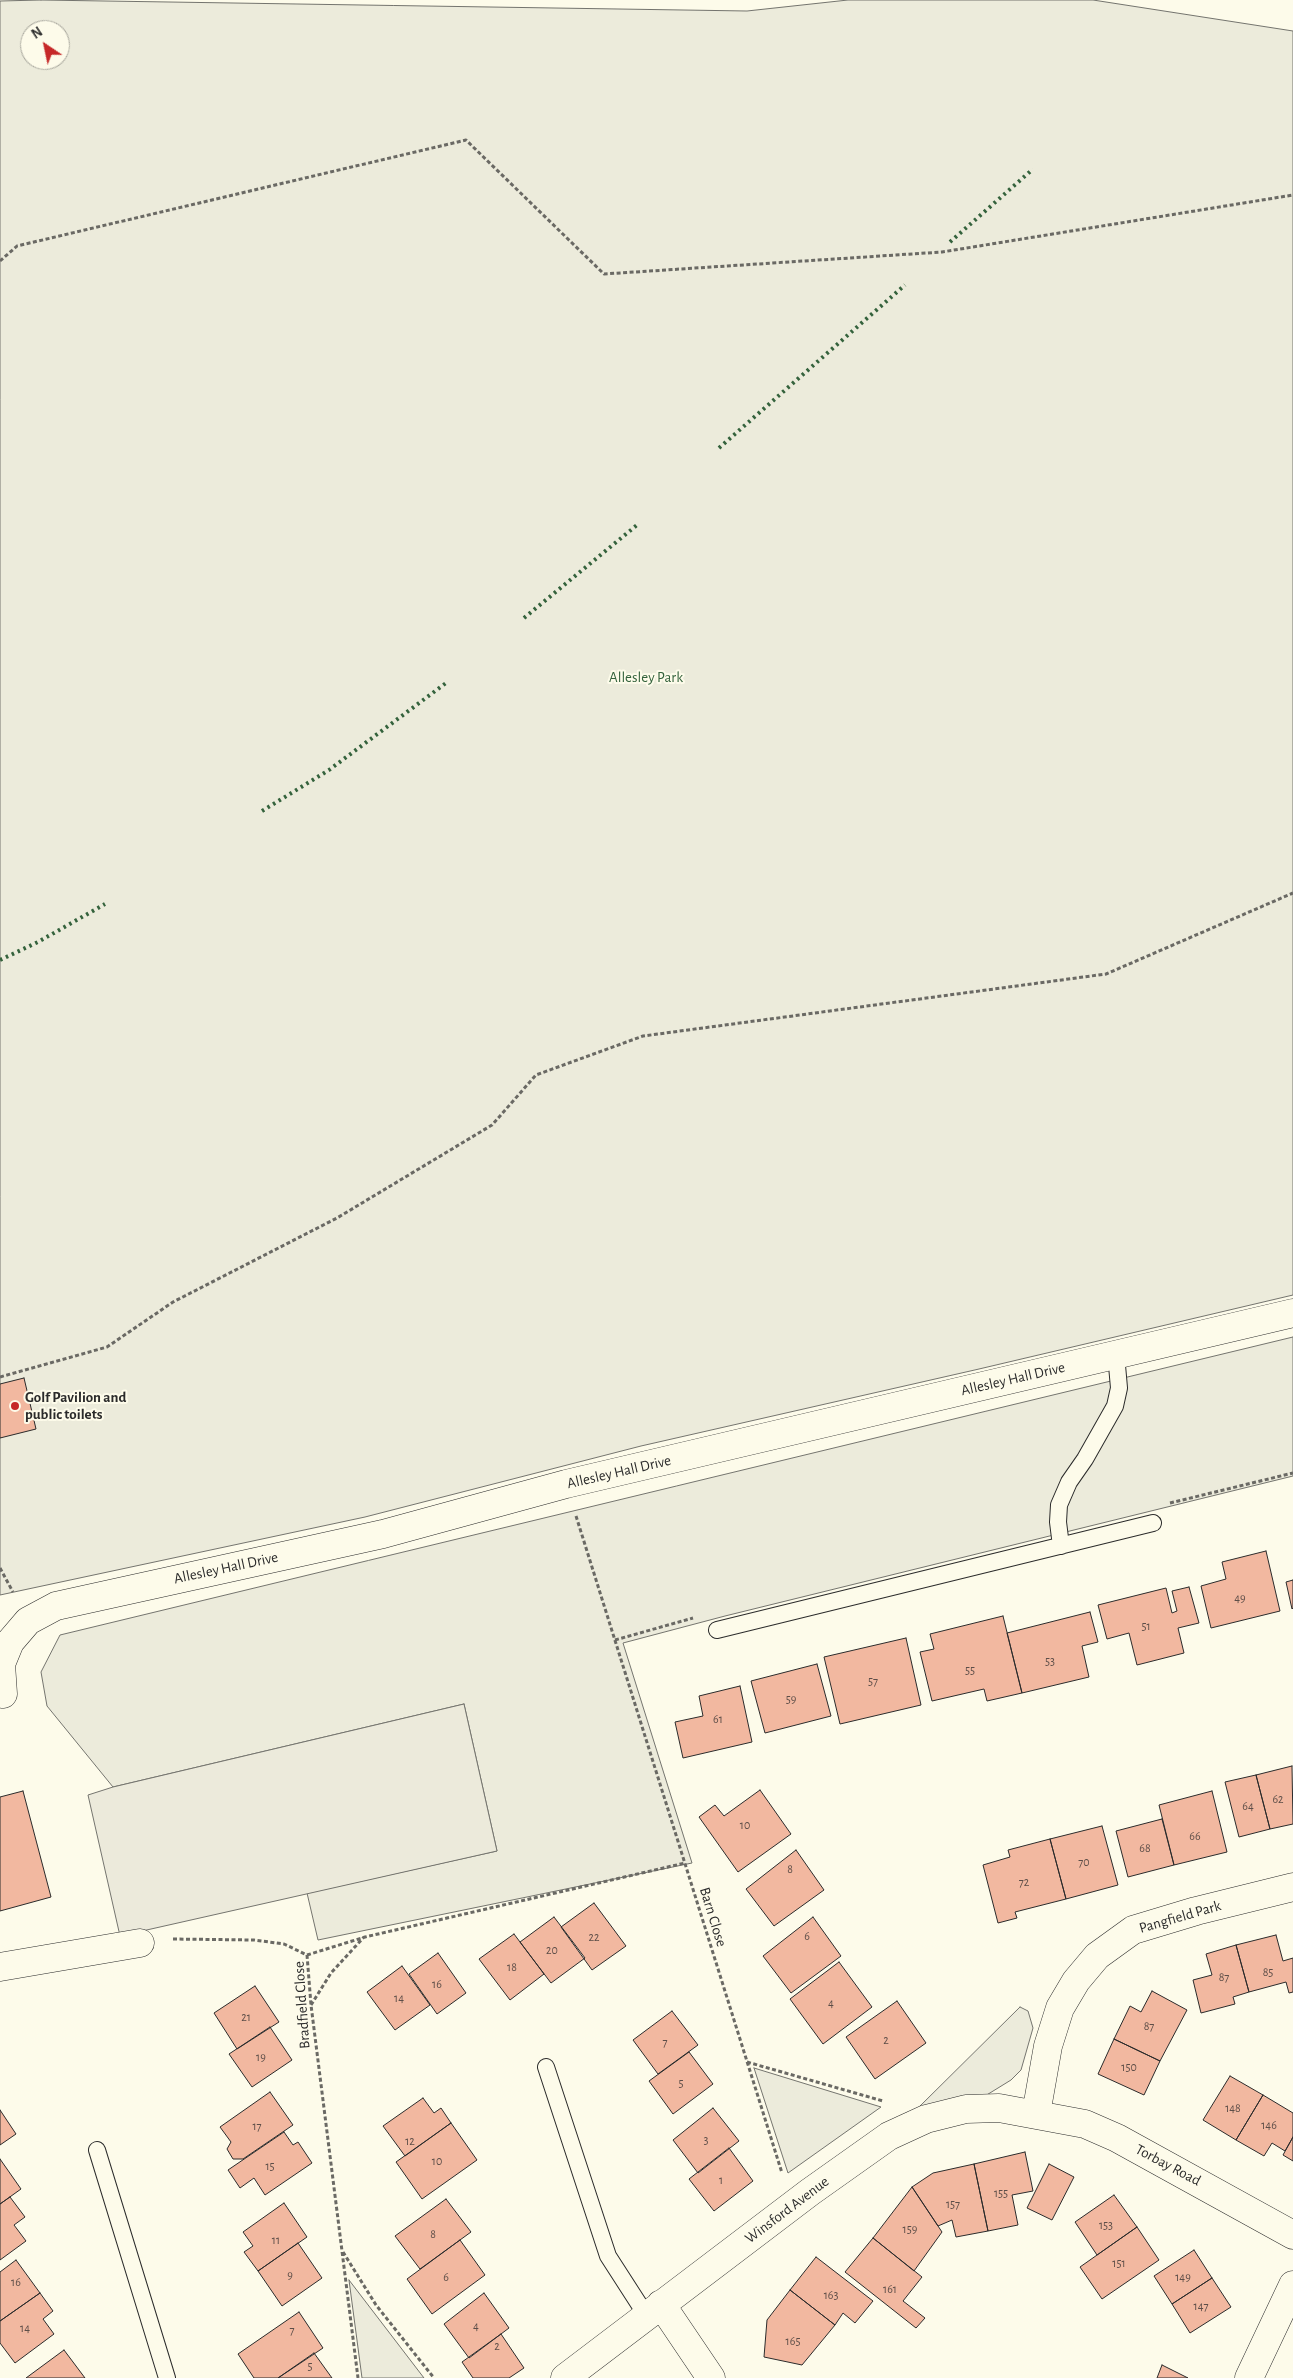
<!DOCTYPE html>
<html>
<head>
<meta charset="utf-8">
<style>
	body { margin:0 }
	#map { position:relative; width:1293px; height:2378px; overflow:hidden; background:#fdfbea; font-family:"Alegreya Sans",sans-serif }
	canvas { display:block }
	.north { position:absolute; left:20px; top:20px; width:50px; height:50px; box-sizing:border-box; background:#fdfbea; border:1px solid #a9a89e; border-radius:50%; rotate:326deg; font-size:14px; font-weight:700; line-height:20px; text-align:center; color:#2b2b2b }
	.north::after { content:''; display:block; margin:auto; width:18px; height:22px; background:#c62828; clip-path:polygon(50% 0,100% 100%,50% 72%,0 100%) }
</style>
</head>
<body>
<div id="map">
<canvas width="1293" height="2378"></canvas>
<div class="north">N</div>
</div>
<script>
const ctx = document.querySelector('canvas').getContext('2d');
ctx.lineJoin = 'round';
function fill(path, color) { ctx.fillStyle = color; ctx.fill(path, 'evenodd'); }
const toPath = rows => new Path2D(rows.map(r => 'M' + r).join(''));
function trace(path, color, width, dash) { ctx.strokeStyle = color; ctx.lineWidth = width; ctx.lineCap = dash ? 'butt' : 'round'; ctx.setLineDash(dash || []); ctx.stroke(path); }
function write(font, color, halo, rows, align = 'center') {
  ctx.font = font + ' "Alegreya Sans",sans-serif'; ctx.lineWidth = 4; ctx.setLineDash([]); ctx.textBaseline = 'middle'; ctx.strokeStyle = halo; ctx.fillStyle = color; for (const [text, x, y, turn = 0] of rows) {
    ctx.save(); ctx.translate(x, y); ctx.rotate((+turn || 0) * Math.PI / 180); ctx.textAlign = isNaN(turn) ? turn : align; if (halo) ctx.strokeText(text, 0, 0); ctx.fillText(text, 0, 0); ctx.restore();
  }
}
const green = toPath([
	[41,0,747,11,848,0,1093,0,1293,31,1293,1295,979,1369,641,1446,365,1517,0,1595,0,1,41,0],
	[30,30,60,30,60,60,30,60,30,30],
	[1293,1337,1293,1476,725,1616,623,1643,692,1863,318,1940,307,1893,497,1851,464,1704,113,1787,47,1706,41,1672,60,1635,1293,1337],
	[1020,2007,1028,2011,1033,2028,1021,2070,1011,2080,985,2096,917,2109,1020,2007],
	[754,2068,881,2107,788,2173,754,2068],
	[349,2280,424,2378,362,2378,349,2280]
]);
const parking = toPath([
	[464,1704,497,1851,120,1936,88,1795,113,1787,464,1704]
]);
const building = toPath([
	[24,1378,36,1429,0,1438,0,1384,24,1378],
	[1266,1551,1280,1611,1211,1628,1201,1586,1226,1579,1222,1562,1266,1551],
	[1293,1580,1293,1608,1292,1609,1286,1582,1293,1580],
	[1189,1587,1199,1623,1178,1628,1184,1653,1137,1665,1129,1633,1107,1639,1098,1605,1166,1588,1172,1613,1177,1611,1172,1591,1189,1587],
	[1090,1612,1098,1642,1082,1646,1089,1677,1022,1693,1007,1633,1090,1612],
	[1003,1616,1022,1693,987,1701,984,1689,932,1701,920,1652,934,1649,930,1634,1003,1616],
	[906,1638,921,1705,840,1724,824,1657,906,1638],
	[817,1664,831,1716,765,1733,751,1681,817,1664],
	[740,1686,752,1742,683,1758,675,1722,703,1716,699,1696,740,1686],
	[1292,1766,1293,1824,1270,1829,1256,1775,1292,1766],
	[1256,1775,1270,1829,1239,1837,1225,1782,1256,1775],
	[760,1790,791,1834,738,1872,699,1817,715,1805,724,1816,760,1790],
	[23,1791,51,1897,0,1911,0,1797,23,1791],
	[1212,1791,1227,1852,1174,1865,1159,1805,1212,1791],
	[1162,1819,1174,1865,1128,1877,1116,1831,1162,1819],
	[1102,1826,1118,1885,1066,1899,1050,1839,1102,1826],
	[1050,1839,1066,1899,1015,1912,1017,1918,998,1923,983,1865,1010,1857,1008,1850,1050,1839],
	[796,1850,824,1890,774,1926,746,1889,796,1850],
	[594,1903,626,1946,592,1970,561,1927,594,1903],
	[554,1917,585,1958,551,1983,520,1942,554,1917],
	[813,1917,841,1956,791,1993,763,1956,813,1917],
	[514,1934,544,1974,510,2000,479,1959,514,1934],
	[1276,1935,1283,1961,1293,1958,1293,1992,1289,1993,1286,1982,1249,1992,1236,1945,1276,1935],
	[1236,1945,1249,1992,1233,1997,1235,2004,1201,2013,1193,1980,1212,1975,1206,1954,1236,1945],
	[438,1953,466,1993,437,2014,409,1974,438,1953],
	[839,1962,872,2007,823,2044,790,1999,839,1962],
	[402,1966,430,2005,395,2030,367,1992,402,1966],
	[255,1986,279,2022,237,2049,214,2013,255,1986],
	[1152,1991,1187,2010,1160,2061,1114,2039,1130,2006,1141,2012,1152,1991],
	[897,2001,926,2043,875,2079,846,2037,897,2001],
	[672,2011,698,2045,658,2074,633,2040,672,2011],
	[270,2027,292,2060,252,2087,229,2054,270,2027],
	[1114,2039,1160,2061,1144,2095,1098,2074,1114,2039],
	[689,2052,713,2084,673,2114,649,2081,689,2052],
	[1230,2076,1263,2095,1236,2140,1203,2120,1230,2076],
	[270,2092,293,2125,243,2159,233,2159,227,2149,231,2142,220,2127,270,2092],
	[1263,2095,1293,2113,1293,2137,1285,2151,1272,2143,1264,2156,1236,2140,1263,2095],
	[423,2098,434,2113,441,2108,451,2123,405,2156,383,2126,423,2098],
	[713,2108,739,2141,698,2173,673,2140,713,2108],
	[0,2110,16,2134,0,2145,0,2110],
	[451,2123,477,2160,422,2199,396,2162,451,2123],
	[284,2132,293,2145,298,2142,312,2163,265,2195,254,2178,240,2188,228,2170,284,2132],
	[1293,2137,1293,2161,1283,2155,1293,2137],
	[729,2148,753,2181,714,2211,689,2179,729,2148],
	[1025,2152,1033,2191,1012,2195,1018,2225,988,2231,974,2164,1025,2152],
	[0,2159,21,2189,0,2204,0,2159],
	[974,2164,988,2231,956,2237,952,2220,938,2226,912,2187,933,2173,974,2164],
	[1049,2164,1074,2177,1052,2220,1027,2208,1049,2164],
	[912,2187,942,2232,914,2271,873,2238,912,2187],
	[1114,2195,1137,2227,1097,2255,1075,2222,1114,2195],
	[10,2197,25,2217,14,2225,26,2241,0,2260,0,2204,10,2197],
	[446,2199,471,2232,420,2269,395,2236,446,2199],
	[284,2203,307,2237,258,2271,244,2252,253,2246,243,2232,284,2203],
	[1137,2227,1159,2260,1102,2299,1080,2267,1137,2227],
	[873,2238,922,2277,903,2301,925,2318,916,2328,845,2272,873,2238],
	[460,2240,485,2275,432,2314,407,2279,460,2240],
	[298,2243,322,2278,282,2306,258,2271,298,2243],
	[1194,2250,1212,2278,1172,2304,1154,2276,1194,2250],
	[816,2257,873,2301,855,2323,843,2313,835,2325,790,2290,816,2257],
	[16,2260,40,2293,0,2321,0,2272,16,2260],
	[1212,2278,1231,2307,1190,2333,1172,2304,1212,2278],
	[790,2290,835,2325,802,2365,764,2357,767,2320,790,2290],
	[40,2293,53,2311,43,2319,54,2334,15,2363,0,2343,0,2321,40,2293],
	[484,2293,509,2328,469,2358,444,2324,484,2293],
	[299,2312,323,2348,278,2378,254,2378,238,2354,299,2312],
	[501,2334,524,2368,509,2378,473,2378,462,2362,501,2334],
	[64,2350,85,2378,26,2378,64,2350],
	[314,2353,332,2378,278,2378,314,2353],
	[1162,2365,1188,2378,1157,2378,1162,2365]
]);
const path = toPath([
	[0,261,17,246,466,140,604,274,942,252,1293,195],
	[0,1377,107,1347,173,1302,337,1218,492,1125,536,1075,643,1036,1106,974,1293,893],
	[1170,1503,1293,1473],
	[576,1516,782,2173],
	[0,1568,13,1592],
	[615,1640,693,1618],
	[173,1939,254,1940,284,1944,307,1955],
	[307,1955,311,2005,358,2378],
	[307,1955,365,1937,685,1863],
	[311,2005,331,1973,364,1937],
	[747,2062,883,2101],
	[343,2252,376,2305,434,2378]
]);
const service = toPath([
	[1061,1546,1058,1522,1059,1505,1069,1482,1085,1459,1115,1406,1119,1388,1116,1354],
	[717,1630,1153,1523],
	[546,2067,608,2256,646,2315],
	[97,2150,167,2378]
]);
const minor = toPath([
	[3,1694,1,1664,10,1642,28,1621,56,1606,383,1534,566,1484,1293,1313],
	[0,1967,140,1943],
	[1036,2114,1048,2046,1060,2008,1076,1981,1097,1956,1133,1930,1196,1911,1293,1887],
	[661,2304,711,2378],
	[565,2378,810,2192,889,2136,926,2119,966,2109,999,2108,1085,2124,1117,2138,1293,2235],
	[1249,2378,1293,2285]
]);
const hedge = toPath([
	[950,242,1033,169],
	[719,448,905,285],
	[524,618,637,525],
	[262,811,329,770,446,683],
	[0,960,38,942,105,904]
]);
const markers = [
	[15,1406,5,"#c62828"]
];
const numberNames = [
	["49",1240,1598],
	["51",1146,1626],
	["53",1050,1661],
	["55",970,1670],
	["57",873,1681],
	["59",791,1699],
	["61",718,1719],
	["62",1278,1799],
	["64",1248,1806],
	["10",745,1825],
	["66",1195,1836],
	["68",1145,1848],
	["70",1084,1862],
	["8",790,1869],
	["72",1024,1882],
	["6",807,1936],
	["22",594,1937],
	["20",552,1950],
	["18",512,1967],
	["85",1268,1972],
	["87",1224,1977],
	["16",437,1984],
	["14",399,1998],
	["4",831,2003],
	["21",246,2017],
	["87",1149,2026],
	["2",886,2040],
	["7",665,2042],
	["19",261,2057],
	["150",1129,2067],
	["5",681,2083],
	["148",1233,2108],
	["146",1269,2125],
	["17",257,2126],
	["3",706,2140],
	["12",410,2141],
	["10",437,2161],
	["15",270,2166],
	["1",721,2180],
	["155",1001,2193],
	["157",953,2204],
	["153",1106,2225],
	["159",910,2229],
	["8",433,2234],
	["11",276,2240],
	["151",1119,2263],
	["9",290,2275],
	["6",446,2277],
	["149",1183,2277],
	["16",16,2282],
	["161",890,2289],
	["163",831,2295],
	["147",1201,2306],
	["4",476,2326],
	["14",25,2328],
	["7",292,2330],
	["165",793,2341],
	["2",497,2346],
	["5",310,2366]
];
const parkNames = [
	["Allesley Park",646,677]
];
const streetNames = [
	["Allesley Hall Drive",1013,1379,-13],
	["Allesley Hall Drive",619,1472,-13],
	["Allesley Hall Drive",226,1568,-12],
	["Barn Close",713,1917,73],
	["Pangfield Park",1180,1917,-16],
	["Bradfield Close",302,2005,-94],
	["Torbay Road",1168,2165,28],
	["Winsford Avenue",787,2210,-37]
];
const poiNames = [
	["Golf Pavilion and",25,1397],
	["public toilets",25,1414]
];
fill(green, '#ecebdb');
trace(green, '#74746e', 1);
fill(parking, '#eceadb');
trace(parking, '#74746e', 1);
fill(building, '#f2b8a0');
trace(building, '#2b2b2b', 1);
trace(service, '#2b2b2b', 18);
trace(minor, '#2b2b2b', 29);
trace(path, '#6a6964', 3, [4, 2.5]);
trace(service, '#fdfbea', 16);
trace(minor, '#fdfbea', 28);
trace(hedge, '#34623c', 4, [2.5, 4]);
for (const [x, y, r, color] of markers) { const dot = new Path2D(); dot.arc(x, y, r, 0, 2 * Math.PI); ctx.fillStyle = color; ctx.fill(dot); trace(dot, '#fdfbea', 2); }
write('12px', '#5d4e48', null, numberNames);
write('15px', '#34623c', '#fdfbea', parkNames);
write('15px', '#2b2b2b', '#fdfbea', streetNames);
write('bold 15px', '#2b2b2b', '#fdfbea', poiNames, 'left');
</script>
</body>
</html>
